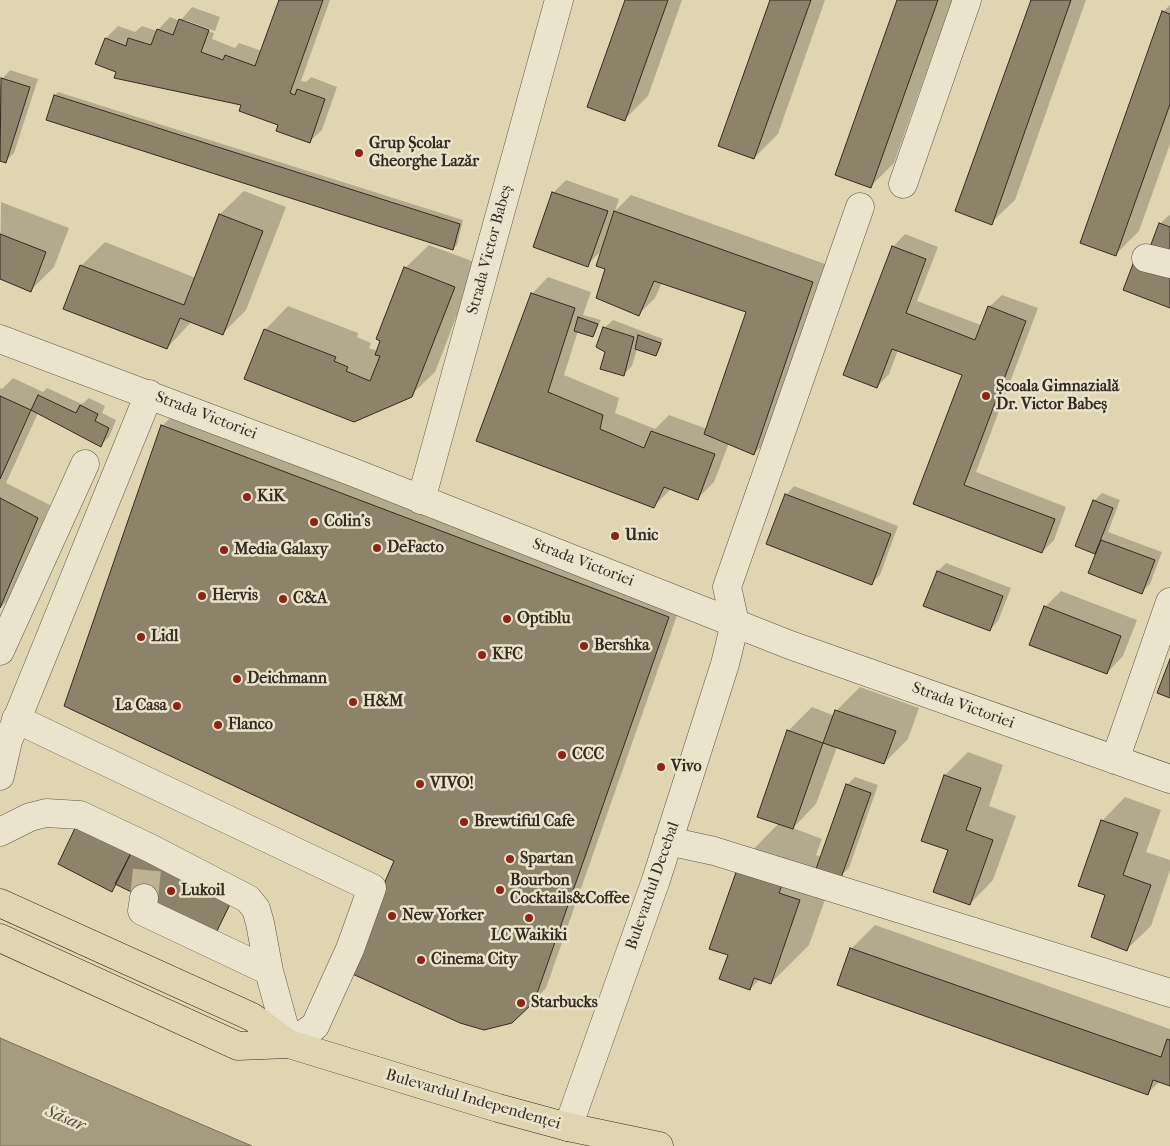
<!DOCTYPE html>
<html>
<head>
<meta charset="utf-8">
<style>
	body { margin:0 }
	canvas { display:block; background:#dfd5b0 }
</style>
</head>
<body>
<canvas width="1170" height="1146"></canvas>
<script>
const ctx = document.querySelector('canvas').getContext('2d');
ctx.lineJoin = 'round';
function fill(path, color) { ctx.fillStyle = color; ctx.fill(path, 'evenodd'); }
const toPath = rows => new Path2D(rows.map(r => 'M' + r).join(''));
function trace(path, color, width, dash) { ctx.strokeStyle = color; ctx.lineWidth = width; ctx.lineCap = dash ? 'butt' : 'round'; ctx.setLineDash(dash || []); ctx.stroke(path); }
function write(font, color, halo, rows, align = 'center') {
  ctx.font = font + ' "IM FELL French Canon",serif'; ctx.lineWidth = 5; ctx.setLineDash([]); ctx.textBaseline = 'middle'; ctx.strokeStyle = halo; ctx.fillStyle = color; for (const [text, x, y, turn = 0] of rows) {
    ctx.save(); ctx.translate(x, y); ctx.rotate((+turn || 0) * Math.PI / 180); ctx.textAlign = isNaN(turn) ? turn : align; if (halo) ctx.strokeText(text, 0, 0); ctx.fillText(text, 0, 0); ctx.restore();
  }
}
const water = toPath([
	[0,1038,252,1146,0,1146,0,1038]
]);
const shadow = toPath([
	[280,0,330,0,301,81,306,82,311,77,337,87,322,130,309,142,243,104,118,71,106,38,118,26,135,32,142,26,157,31,170,17,180,21,192,7,220,17,212,39,235,48,239,43,262,51],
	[185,20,215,31,214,33,185,23],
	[627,0,682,0,648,96,625,119],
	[772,0,825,0,778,134,754,158],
	[898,0,952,0,894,163,871,186],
	[1032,0,1086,0,1015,200,991,223],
	[1170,5,1170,144,1139,231,1116,254,1163,12],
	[10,70,38,79,14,153,6,161,0,159,0,86,2,79],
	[58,92,463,220,457,245,453,249,55,95],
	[566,180,619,199,615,211,631,195,828,265,770,437,754,454,729,443,714,482,698,498,671,489,654,506,478,440,532,294,548,277,591,292,583,315,601,320,593,336,578,331,564,375,619,398,615,413,655,429,669,415,707,429,748,311,662,282,655,298,639,314,606,268,602,250,587,265,534,246,554,192],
	[244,191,286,207,246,310,223,333,192,321,167,348,81,266,105,242,196,278,220,214],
	[1,202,69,228,54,267,31,290,0,278],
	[1169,215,1170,216,1170,253,1160,224],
	[905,234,938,247,917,301,981,325,989,307,1002,295,1038,308,976,472,1066,507,1054,540,1042,552,914,504,963,375,898,350,889,374,877,387,893,247],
	[429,245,477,263,435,372,411,395,354,421,265,330,288,306,358,333,357,337,371,343,369,348,378,351,405,268],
	[613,320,663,339,659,351,656,355,637,349,632,366,624,374,606,352,604,328],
	[13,378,43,392,47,388,82,404,89,398,105,406,102,413,116,420,109,437,101,445,38,413,6,483,50,505,11,597,0,608,0,388,2,389],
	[174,414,681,604,546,988,512,1022,395,861,162,426],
	[794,486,898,526,880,575,872,583,786,495],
	[1102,493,1120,500,1108,532,1162,552,1150,584,1142,592,1097,553,1077,546,1094,501],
	[946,563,1011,588,998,621,990,630,938,571],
	[1061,591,1137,620,1123,656,1107,673,1045,607],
	[860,687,919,708,908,739,884,763,837,747,816,804,793,828,822,839,816,855,821,857,847,785,855,777,878,785,849,868,840,876,834,874,809,945,771,983,760,979,750,989,729,954,741,862,779,823,788,731,812,707,835,716,836,711],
	[968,752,1003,765,989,806,1016,816,993,880,970,904,945,775],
	[1125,797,1161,810,1146,852,1170,860,1170,870,1151,926,1127,949,1107,895,1102,821],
	[60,864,235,897,216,931,117,884,111,890],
	[875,925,1170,1029,1170,1085,1160,1081,1147,1094,839,985,852,948]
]);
const building = toPath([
	[279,0,323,0,290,93,295,95,297,89,325,99,310,143,276,131,278,125,239,111,241,105,114,78,116,72,95,64,105,38,126,46,128,38,151,45,157,29,173,35,179,19,209,30,201,52,223,60,225,55,255,66,279,0],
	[625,0,668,0,625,121,587,107,625,0],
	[770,0,811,0,754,159,718,146,770,0],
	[897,0,938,0,871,188,835,175,897,0],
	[1031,0,1071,0,992,225,955,211,1031,0],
	[1162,11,1170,14,1170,104,1116,256,1080,243,1162,11],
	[1,78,30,87,6,163,0,161,1,78],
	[54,95,460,224,453,250,46,120,54,95],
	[552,192,608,211,588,267,533,247,552,192],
	[614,211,813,282,754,455,704,434,746,312,654,281,639,316,596,298,605,269,596,266,614,211],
	[219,214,263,231,223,335,180,318,167,349,63,309,80,265,184,305,219,214],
	[1159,223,1170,227,1170,255,1150,247,1159,223],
	[0,234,46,252,31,292,0,279,0,234],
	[892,246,926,259,906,313,975,340,988,306,1026,321,964,485,1055,519,1042,553,913,504,962,375,892,349,877,388,843,375,892,246],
	[1133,264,1170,278,1170,308,1123,290,1133,264],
	[404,267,455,287,412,397,354,422,244,379,264,329,336,357,334,361,348,367,346,371,370,381,380,356,375,355,380,341,376,339,404,267],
	[531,293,575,308,548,392,603,415,600,429,644,448,651,431,715,454,698,500,664,487,654,508,476,441,531,293],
	[578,317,598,324,593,337,574,331,578,317],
	[603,327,634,337,624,376,600,369,605,352,596,347,603,327],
	[638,335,661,343,656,356,635,349,638,335],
	[38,395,76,413,80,405,98,414,95,421,109,428,101,447,31,410,38,395],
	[0,396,31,410,0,479,0,396],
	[161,425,669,617,534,1002,512,1023,484,1030,460,1023,346,971,394,861,64,706,161,425],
	[785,494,891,534,872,585,766,544,785,494],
	[0,498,38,518,0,608,0,498],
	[1093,500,1113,508,1095,554,1075,546,1093,500],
	[1101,540,1155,560,1142,594,1088,573,1101,540],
	[937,571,1003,596,990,631,923,606,937,571],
	[1044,606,1121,636,1107,674,1029,645,1044,606],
	[1170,659,1170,698,1157,693,1170,659],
	[835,710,896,731,884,764,823,743,835,710],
	[787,730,823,743,793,829,757,817,787,730],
	[944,775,981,788,966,830,993,840,970,905,933,892,948,850,921,841,944,775],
	[846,784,871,793,841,878,816,869,846,784],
	[1101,820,1138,833,1123,875,1151,885,1127,951,1091,937,1105,895,1078,886,1101,820],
	[77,824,132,851,112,892,58,864,77,824],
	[132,851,232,900,216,933,115,884,132,851],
	[740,861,785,877,779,893,800,900,771,984,754,978,750,990,719,979,728,955,709,949,740,861],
	[850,948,1161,1057,1167,1039,1170,1040,1170,1086,1153,1080,1148,1095,837,985,850,948]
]);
const minorTunnel = toPath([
	[144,898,148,860]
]);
const minor = toPath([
	[903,184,967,0],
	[1146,258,1170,264],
	[0,339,350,471,790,645,1170,779],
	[421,500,559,0],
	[0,651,85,464],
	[1115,760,1170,602],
	[0,776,8,741,149,394],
	[0,832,30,817,46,813,80,815,150,848,248,899,256,909,260,923,269,971,289,1044,315,1026,350,949,372,888,16,719],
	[668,841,714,851,1170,993],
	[144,898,142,911,269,971],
	[568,1127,656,880,725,664,735,623,727,587,860,207]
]);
const major = toPath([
	[0,903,252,1017,289,1044,498,1108,568,1127,659,1146],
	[0,938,238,1046,289,1044]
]);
const markers = [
	[359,153,5,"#8f2418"],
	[986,396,5,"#8f2418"],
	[247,497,5,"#8f2418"],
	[314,522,5,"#8f2418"],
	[615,536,5,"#8f2418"],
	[377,548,5,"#8f2418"],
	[224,550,5,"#8f2418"],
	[202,596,5,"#8f2418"],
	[283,599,5,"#8f2418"],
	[507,619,5,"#8f2418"],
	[141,637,5,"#8f2418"],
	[584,646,5,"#8f2418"],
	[482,655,5,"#8f2418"],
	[237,679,5,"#8f2418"],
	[353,702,5,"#8f2418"],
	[177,706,5,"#8f2418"],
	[218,725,5,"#8f2418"],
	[562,755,5,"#8f2418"],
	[661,767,5,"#8f2418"],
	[420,784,5,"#8f2418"],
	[464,822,5,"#8f2418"],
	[510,859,5,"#8f2418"],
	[500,890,5,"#8f2418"],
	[171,891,5,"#8f2418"],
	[392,916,5,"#8f2418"],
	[529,918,5,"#8f2418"],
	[421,960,5,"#8f2418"],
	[521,1003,5,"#8f2418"]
];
const poiNames = [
	["Grup Școlar",369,144],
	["Gheorghe Lazăr",369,162],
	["Școala Gimnazială",996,387],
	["Dr. Victor Babeș",996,405],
	["KiK",257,497],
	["Colin's",324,522],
	["Unic",625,536],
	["DeFacto",387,548],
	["Media Galaxy",234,550],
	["Hervis",212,596],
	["C&A",293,599],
	["Optiblu",517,619],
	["Lidl",151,637],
	["Bershka",594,646],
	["KFC",492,655],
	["Deichmann",247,679],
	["H&M",363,702],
	["La Casa",167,706,"right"],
	["Flanco",228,725],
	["CCC",572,755],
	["Vivo",671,767],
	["VIVO!",430,784],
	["Brewtiful Cafe",474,822],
	["Spartan",520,859],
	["Bourbon",510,881],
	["Cocktails&Coffee",510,899],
	["Lukoil",181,891],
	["New Yorker",402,916],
	["LC Waikiki",529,936,"center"],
	["Cinema City",431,960],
	["Starbucks",531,1003]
];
const streetNames = [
	["Strada Victor Babeș",490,250,-75],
	["Strada Victoriei",206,416,21],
	["Strada Victoriei",583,563,21],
	["Strada Victoriei",963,706,20],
	["Bulevardul Decebal",653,886,-71],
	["Bulevardul Independenței",473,1100,16]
];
const waterNames = [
	["Săsar",65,1119,23]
];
fill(water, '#a59b7f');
trace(water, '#786e59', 1);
fill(shadow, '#0003');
fill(building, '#8d836b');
trace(building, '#342b21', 1);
trace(minorTunnel, '#bdb393', 28, [28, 14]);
trace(minor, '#5f5645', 29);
trace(major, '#342b21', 29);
trace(minor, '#eae4cc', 28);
trace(major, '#dfd5b0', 28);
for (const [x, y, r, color] of markers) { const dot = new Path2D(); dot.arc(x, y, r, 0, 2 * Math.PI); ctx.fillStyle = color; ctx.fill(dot); trace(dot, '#eae4cc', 2); }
write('bold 16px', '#342b21', '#eae4cc', poiNames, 'left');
write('16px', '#342b21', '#eae4cc', streetNames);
write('italic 18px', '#564d3d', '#eae4cc', waterNames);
</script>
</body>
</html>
